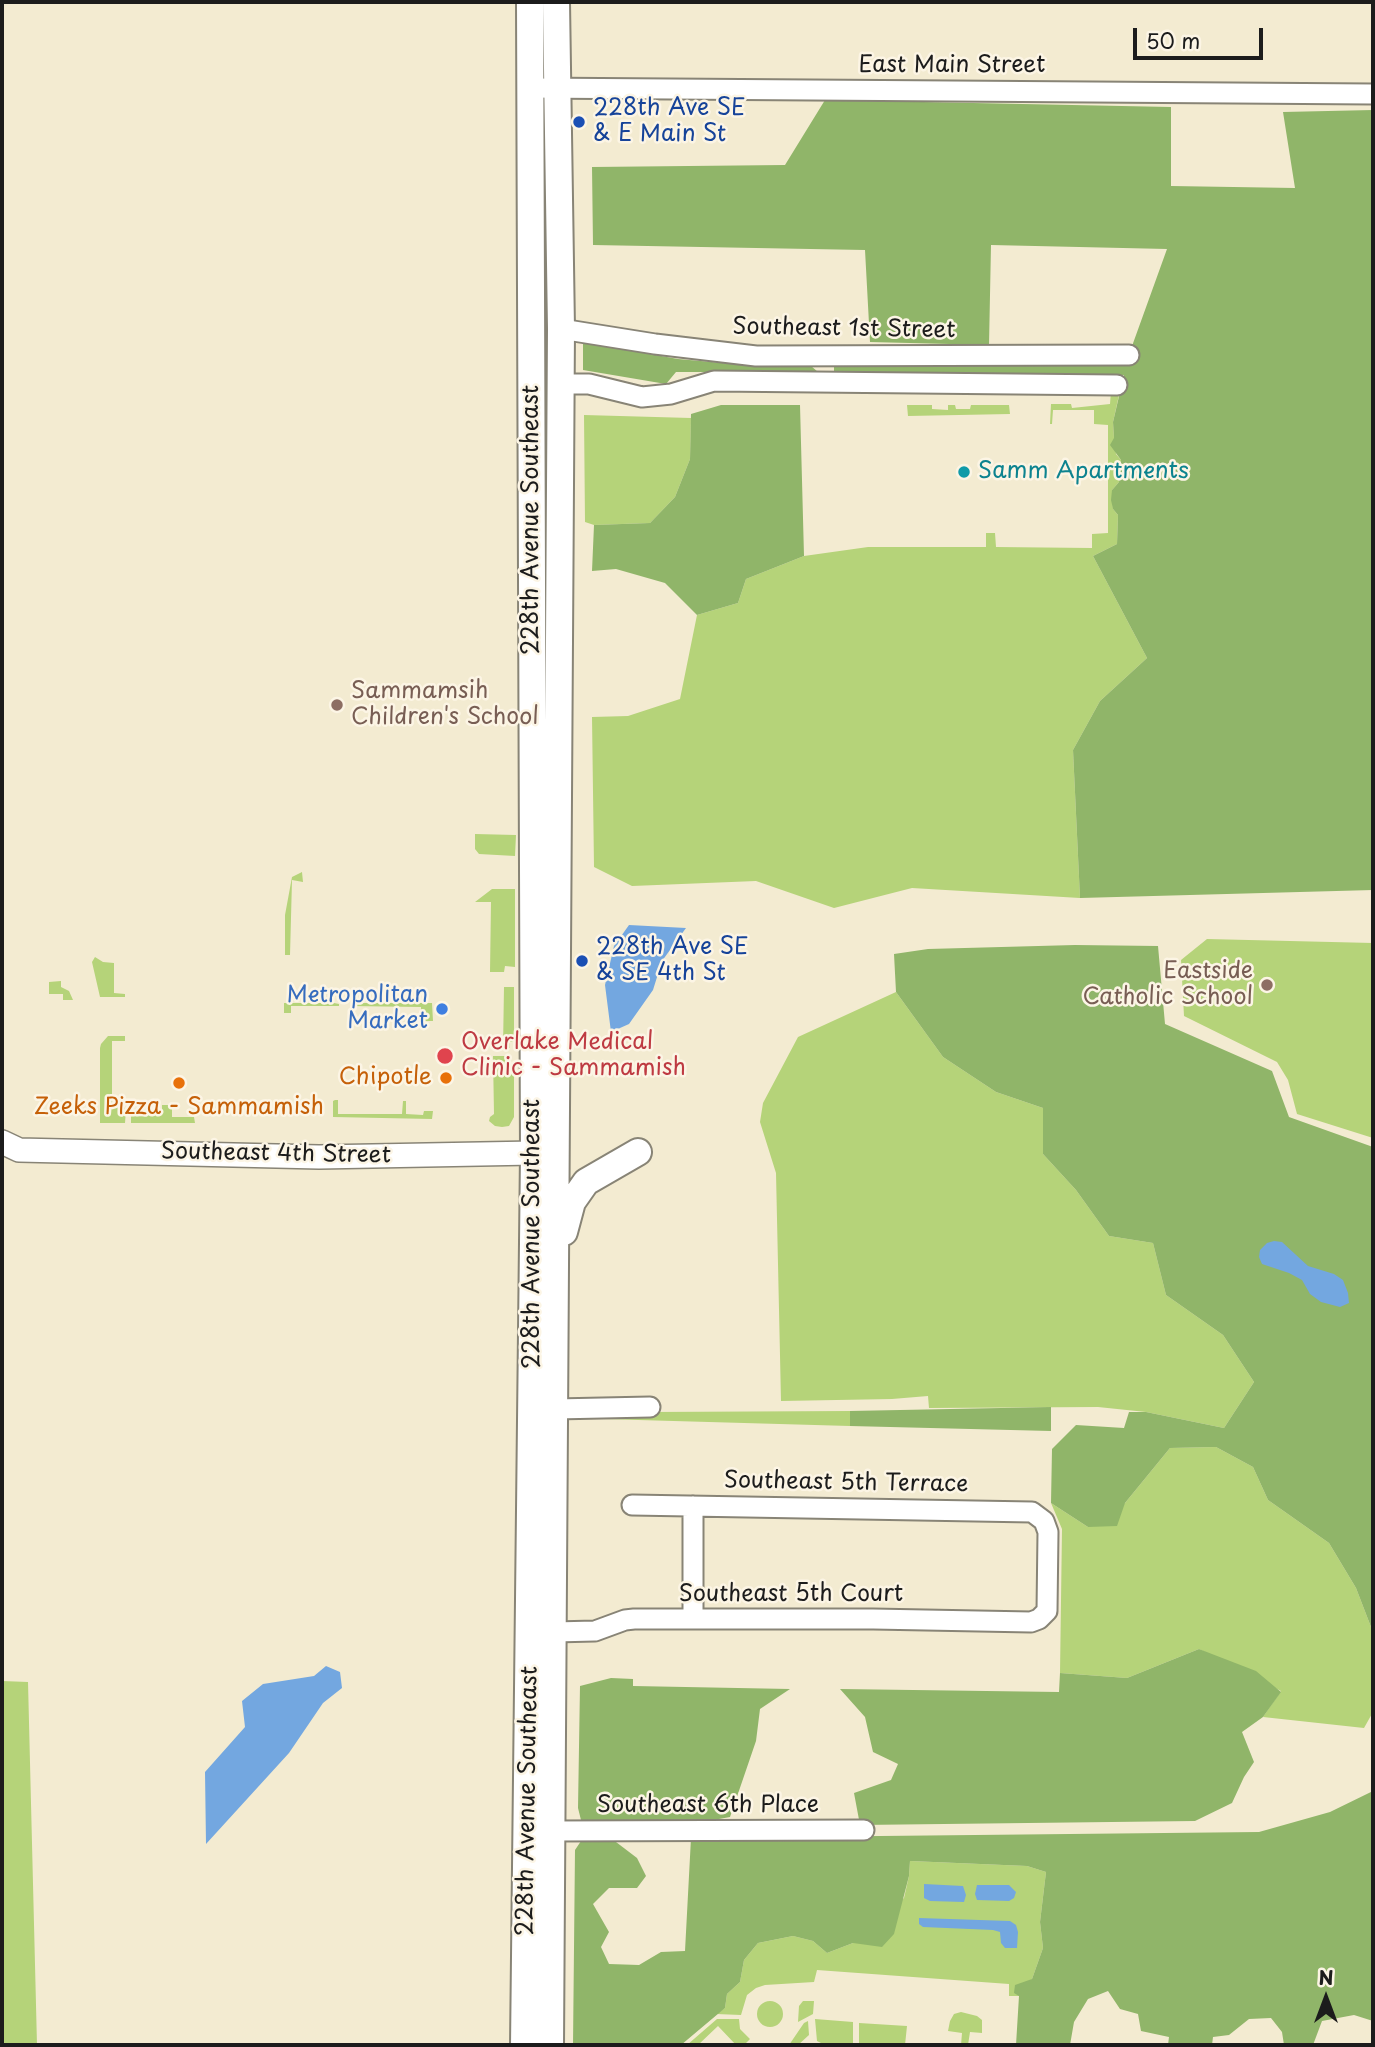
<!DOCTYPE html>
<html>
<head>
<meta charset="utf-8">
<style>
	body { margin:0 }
	#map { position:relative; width:1375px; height:2047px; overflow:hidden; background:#f3ebd1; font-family:"Playpen Sans",sans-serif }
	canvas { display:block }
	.frame { position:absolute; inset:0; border:4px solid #1c1c1c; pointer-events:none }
	.north { position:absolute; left:1291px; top:1963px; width:70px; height:70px; -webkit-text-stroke:5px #fcf5e5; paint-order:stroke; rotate:0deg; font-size:19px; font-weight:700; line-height:28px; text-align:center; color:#1c1c1c }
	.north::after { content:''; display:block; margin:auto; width:24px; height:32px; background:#1c1c1c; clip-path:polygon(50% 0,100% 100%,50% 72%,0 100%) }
	.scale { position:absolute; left:1133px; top:28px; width:130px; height:32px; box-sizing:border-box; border:4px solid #1c1c1c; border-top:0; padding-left:9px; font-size:21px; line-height:24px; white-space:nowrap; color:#1c1c1c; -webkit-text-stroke:5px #fcf5e5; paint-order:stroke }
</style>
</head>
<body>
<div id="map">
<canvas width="1375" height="2047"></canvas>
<div class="frame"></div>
<div class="north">N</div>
<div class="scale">50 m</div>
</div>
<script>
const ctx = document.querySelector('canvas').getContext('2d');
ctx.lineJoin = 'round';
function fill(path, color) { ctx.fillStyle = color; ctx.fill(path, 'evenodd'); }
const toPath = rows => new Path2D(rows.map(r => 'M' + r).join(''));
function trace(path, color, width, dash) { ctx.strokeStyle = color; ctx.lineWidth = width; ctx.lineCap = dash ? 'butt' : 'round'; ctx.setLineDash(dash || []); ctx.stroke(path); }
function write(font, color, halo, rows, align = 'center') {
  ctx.font = font + ' "Playpen Sans",sans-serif'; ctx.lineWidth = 5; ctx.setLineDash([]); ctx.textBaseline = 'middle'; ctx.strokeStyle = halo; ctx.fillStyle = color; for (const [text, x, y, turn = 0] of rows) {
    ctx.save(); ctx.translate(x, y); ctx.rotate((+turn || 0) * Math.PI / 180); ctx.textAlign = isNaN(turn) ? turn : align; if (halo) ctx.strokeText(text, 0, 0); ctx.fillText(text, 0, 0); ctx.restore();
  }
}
const green = toPath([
	[1116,390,1119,395,1113,422,1114,438,1116,454,1121,460,1119,482,1112,490,1113,509,1118,515,1117,544,1093,556,1147,658,1100,701,1073,750,1080,898,912,888,834,908,756,881,632,886,594,867,592,717,628,716,680,699,697,615,738,603,746,579,804,556,868,547,986,547,986,533,995,533,996,547,1092,548,1092,534,1108,533,1108,425,1094,424,1094,410,1053,410,1052,424,1050,424,1051,404,1071,404,1072,408,1110,404,1111,391],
	[907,405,932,405,932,409,948,410,948,405,955,405,956,409,970,409,971,405,1009,405,1010,414,908,416],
	[584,415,691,418,690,459,675,497,650,523,594,525,585,522],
	[475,834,516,835,515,856,479,854,475,849],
	[302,872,303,882,292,880,290,955,285,955,285,915,292,877],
	[492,889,515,889,515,967,505,966,504,972,490,972,491,902,475,902],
	[1207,939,1373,943,1373,1138,1297,1114,1288,1080,1277,1062,1184,1016,1181,960],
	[95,957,103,962,114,963,114,993,125,994,125,997,100,997,92,962],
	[61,981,61,987,69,991,73,1000,63,1000,63,994,49,994,49,982],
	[504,987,514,987,514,1042,510,1042,510,1048,503,1048],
	[896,992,943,1057,996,1092,1043,1108,1043,1154,1076,1190,1109,1236,1153,1243,1166,1295,1223,1335,1254,1382,1224,1428,1146,1412,1098,1407,929,1408,928,1396,892,1399,781,1401,776,1173,760,1122,763,1103,798,1037],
	[284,1003,334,1003,339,1004,339,1006,291,1006,291,1013,284,1013],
	[355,1003,432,1003,433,1021,421,1021,421,1007,350,1006],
	[108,1036,125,1036,125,1041,112,1041,112,1105,123,1105,126,1110,125,1123,100,1123,100,1048,101,1044],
	[493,1056,508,1056,507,1063,514,1064,514,1117,509,1126,502,1127,495,1126,489,1121,490,1117,494,1114],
	[335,1100,338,1100,338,1114,402,1114,403,1101,406,1101,406,1114,423,1115,424,1111,433,1111,432,1119,333,1117,333,1101],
	[162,1105,172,1105,172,1117,194,1117,195,1123,131,1123,131,1112,156,1113,157,1109,162,1109],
	[850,1411,850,1426,603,1419,603,1413,651,1412],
	[1216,1447,1253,1467,1268,1500,1329,1543,1356,1588,1371,1627,1373,1641,1373,1712,1364,1728,1263,1717,1281,1691,1199,1649,1127,1678,1060,1673,1062,1529,1051,1503,1088,1527,1125,1503,1170,1448],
	[2,1681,28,1682,37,2045,2,2045],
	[910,1861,1027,1866,1046,1872,1040,1922,1043,1948,1032,1979,1019,1996,1009,1996,1009,1984,817,1970,814,1982,765,1985,756,1988,747,1995,741,2015,716,2014,725,2008,727,1994,740,1982,744,1960,758,1943,793,1936,813,1941,827,1953,853,1943,904,1898,909,1876],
	'757 2014a13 13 0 1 1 26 0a13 13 0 1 1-26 0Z',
	[803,2001,814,2001,813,2014,798,2022,799,2006],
	[961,2012,977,2016,982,2020,982,2033,970,2032,968,2045,961,2045,962,2033,948,2031,950,2021,954,2014],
	[717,2019,739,2019,740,2029,750,2039,744,2045,736,2045,718,2026,698,2045,687,2045],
	[815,2019,853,2022,853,2045,825,2045,817,2041],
	[808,2021,809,2035,798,2045,789,2045,804,2023],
	[859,2023,907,2026,905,2045,859,2045]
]);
const forest = toPath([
	[825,100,1171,107,1171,186,1295,188,1283,112,1373,110,1373,890,1080,898,1073,750,1100,701,1147,658,1093,556,1117,544,1118,515,1113,509,1111,500,1112,490,1119,482,1121,460,1110,445,1114,438,1113,422,1124,375,834,373,834,363,1127,360,1167,249,991,245,989,345,870,342,865,250,593,245,592,167,785,165],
	[583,342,678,359,745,365,811,366,818,372,676,372,666,384,583,370],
	[721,405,800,405,804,556,746,579,738,603,697,615,665,583,616,569,592,571,594,525,650,523,675,497,690,459,691,414],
	[1075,945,1158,946,1165,1024,1272,1071,1289,1117,1373,1147,1373,1643,1371,1627,1356,1588,1329,1543,1268,1500,1253,1467,1216,1447,1170,1448,1125,1503,1117,1526,1088,1527,1051,1503,1052,1449,1076,1425,1124,1428,1129,1412,1146,1412,1224,1428,1254,1382,1223,1335,1166,1295,1153,1243,1109,1236,1076,1190,1043,1154,1043,1108,996,1092,943,1057,896,992,894,954,928,949],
	[1051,1407,1051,1431,850,1426,850,1411],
	[1199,1649,1256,1671,1281,1692,1263,1717,1242,1732,1254,1762,1244,1777,1232,1803,1195,1821,860,1825,854,1793,891,1780,898,1764,873,1752,865,1717,840,1689,1059,1692,1060,1673,1127,1678],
	[611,1678,633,1679,633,1686,790,1689,760,1709,756,1741,730,1817,708,1821,614,1826,581,1820,578,1808,580,1686],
	[1373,1791,1373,2021,1354,2015,1322,2021,1313,2045,1284,2045,1282,2032,1271,2018,1249,2019,1229,2035,1213,2037,1212,2045,1168,2045,1169,2037,1141,2031,1138,2014,1120,2009,1108,1991,1088,1999,1074,2022,1070,2045,1016,2045,1019,1996,1014,1993,1015,1985,1032,1979,1043,1948,1040,1922,1046,1872,1027,1866,910,1861,909,1876,894,1934,882,1947,853,1943,827,1953,813,1941,793,1936,758,1943,744,1960,740,1982,727,1994,725,2008,681,2045,612,2045,607,2043,604,2045,573,2045,575,1850,581,1841,616,1842,637,1858,646,1876,637,1888,609,1888,593,1904,609,1932,601,1947,609,1964,639,1965,661,1952,685,1951,691,1838,1259,1832,1330,1812]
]);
const water = toPath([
	[629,925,686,928,662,961,653,990,629,1024,611,1032,605,985,614,946],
	[1274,1241,1282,1242,1308,1266,1334,1274,1343,1280,1348,1293,1349,1303,1340,1307,1321,1302,1310,1294,1302,1280,1289,1273,1262,1264,1259,1257,1260,1250,1267,1243],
	[326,1666,340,1672,342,1688,323,1703,289,1753,206,1844,205,1772,245,1727,242,1701,263,1684,314,1676],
	[924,1884,963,1886,966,1895,964,1902,930,1901,924,1898],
	[977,1885,1009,1885,1016,1892,1014,1898,1009,1901,977,1900,975,1894],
	[919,1918,1010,1921,1016,1925,1018,1932,1017,1948,1005,1948,1001,1943,1000,1932,993,1930,923,1927,919,1924]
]);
const minor = toPath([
	[530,88,1373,94],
	[561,329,655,344,756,356,1129,355],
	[560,384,589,384,642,397,671,394,714,381,1117,385],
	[555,1409,650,1407],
	[693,1619,693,1506],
	[554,1632,595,1631,625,1620,634,1619,873,1619,1031,1622,1039,1619,1047,1611,1048,1532,1044,1521,1032,1512,632,1505],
	[553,1831,864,1830]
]);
const tertiary = toPath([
	[2,1142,19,1150,319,1157,534,1153]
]);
const secondary = toPath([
	[564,1232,572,1202,586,1182,638,1152],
	[524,2045,534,1153,530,2],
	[550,2045,561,329,556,2]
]);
const markers = [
	[579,122,7,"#1a4fb4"],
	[964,472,7,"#0f9aa8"],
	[337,705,7,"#8d6e63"],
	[582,961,7,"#1a4fb4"],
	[1267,985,7,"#8d6e63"],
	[442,1009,7,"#3f7fe0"],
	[445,1056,9,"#e0444e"],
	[446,1078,7,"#e8710a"],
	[179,1083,7,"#e8710a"]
];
const streetNames = [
	["East Main Street",952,66],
	["Southeast 1st Street",844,329,1],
	["228th Avenue Southeast",532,520,-90],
	["Southeast 4th Street",276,1154,1],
	["228th Avenue Southeast",533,1234,-90],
	["Southeast 5th Terrace",846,1483,1],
	["Southeast 5th Court",791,1595],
	["228th Avenue Southeast",528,1801,-89],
	["Southeast 6th Place",708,1806]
];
const transitNames = [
	["228th Ave SE",593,109],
	["& E Main St",593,135],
	["228th Ave SE",596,948],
	["& SE 4th St",596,974]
];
const cultureNames = [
	["Samm Apartments",978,472]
];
const educationNames = [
	["Sammamsih",351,692],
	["Children's School",351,718],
	["Eastside",1253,972,"right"],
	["Catholic School",1253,998,"right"]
];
const shopNames = [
	["Metropolitan",428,996],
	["Market",428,1022]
];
const healthNames = [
	["Overlake Medical",461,1043],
	["Clinic - Sammamish",461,1069]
];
const foodNames = [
	["Chipotle",432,1078],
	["Zeeks Pizza - Sammamish",179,1108,"center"]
];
fill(green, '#b5d379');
fill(forest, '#90b569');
fill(water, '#73a7e0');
trace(minor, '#888476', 23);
trace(tertiary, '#888476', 26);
trace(secondary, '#888476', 30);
trace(minor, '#fff', 19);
trace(tertiary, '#fff', 23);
trace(secondary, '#fff', 26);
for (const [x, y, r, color] of markers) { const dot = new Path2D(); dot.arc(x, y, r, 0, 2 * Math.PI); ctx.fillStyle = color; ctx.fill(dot); trace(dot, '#fcf5e5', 2.5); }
write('23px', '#1c1c1c', '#fcf5e5', streetNames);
write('23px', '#164399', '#fcf5e5', transitNames, 'left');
write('23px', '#0d838f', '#fcf5e5', cultureNames, 'left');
write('23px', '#785e54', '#fcf5e5', educationNames, 'left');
write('23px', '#366cbe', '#fcf5e5', shopNames, 'right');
write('23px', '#be3a42', '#fcf5e5', healthNames, 'left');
write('23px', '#c56008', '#fcf5e5', foodNames, 'right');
</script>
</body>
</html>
